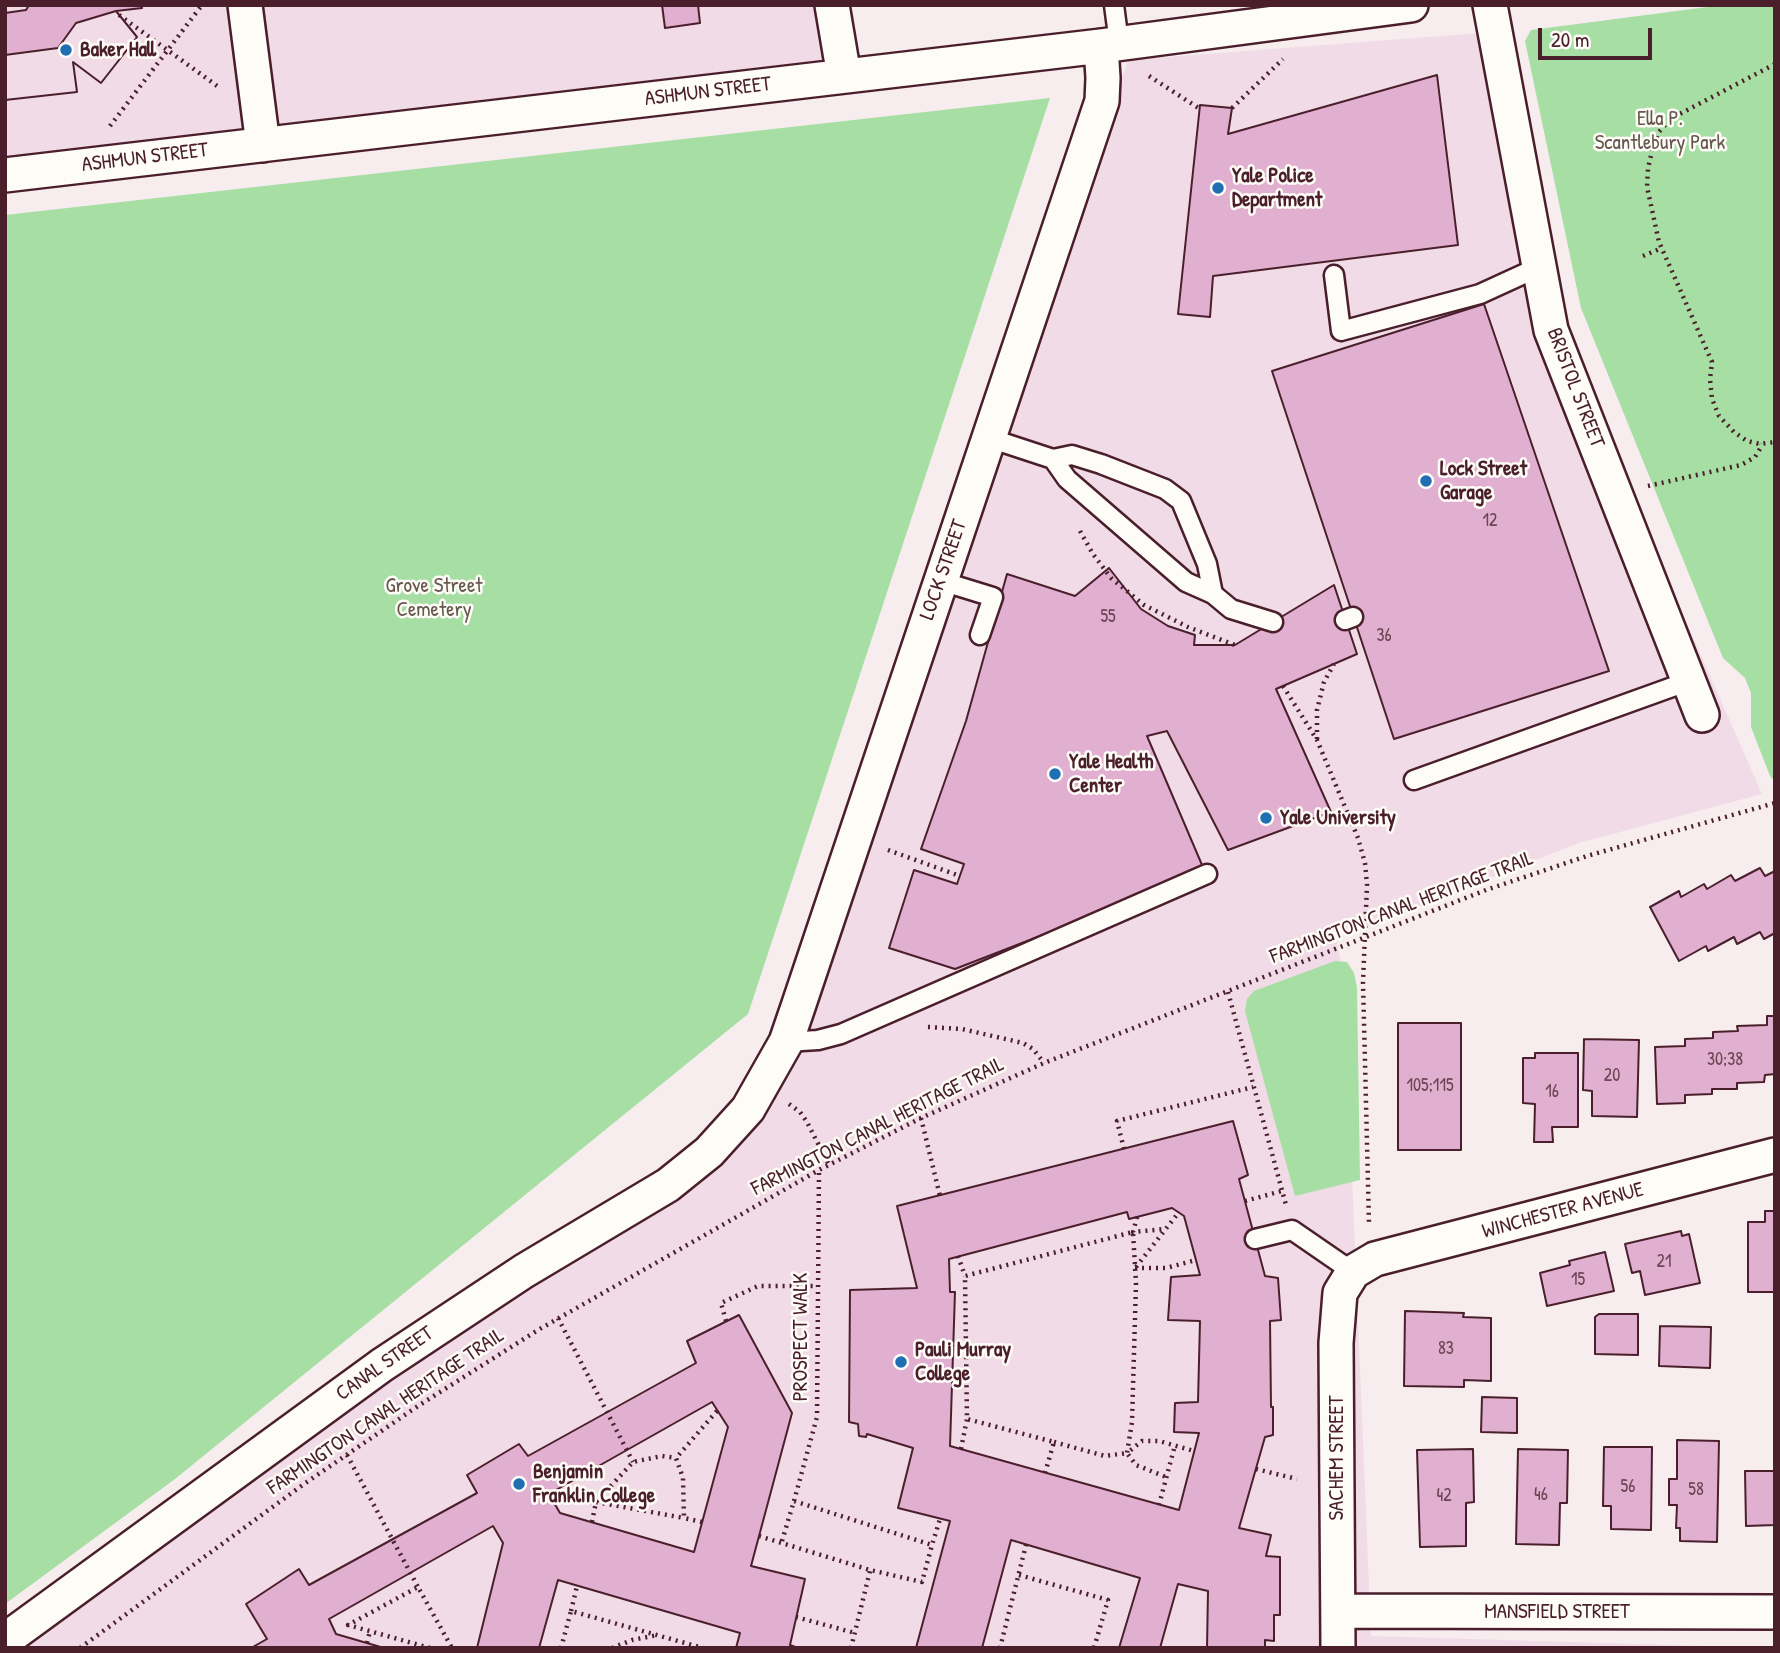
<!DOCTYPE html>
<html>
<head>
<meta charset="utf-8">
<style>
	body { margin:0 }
	#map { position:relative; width:1780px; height:1653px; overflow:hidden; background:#f7edef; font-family:"Patrick Hand",sans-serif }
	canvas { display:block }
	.frame { position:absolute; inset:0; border:7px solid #4a1f2b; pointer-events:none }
	.scale { position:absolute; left:1538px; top:28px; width:114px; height:32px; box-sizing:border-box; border:4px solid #4a1f2b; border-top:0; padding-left:9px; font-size:21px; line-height:24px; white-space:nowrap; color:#4a1f2b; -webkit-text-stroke:5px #fdfcf7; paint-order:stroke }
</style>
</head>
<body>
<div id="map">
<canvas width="1780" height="1653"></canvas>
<div class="frame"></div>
<div class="scale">20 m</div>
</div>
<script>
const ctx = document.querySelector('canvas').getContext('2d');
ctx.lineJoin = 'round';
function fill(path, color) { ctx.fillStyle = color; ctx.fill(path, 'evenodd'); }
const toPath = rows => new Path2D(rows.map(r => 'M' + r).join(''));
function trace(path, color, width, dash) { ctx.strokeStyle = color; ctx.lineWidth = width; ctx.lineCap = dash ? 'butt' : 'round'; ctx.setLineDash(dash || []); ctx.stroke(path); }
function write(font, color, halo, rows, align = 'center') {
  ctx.font = font + ' "Patrick Hand",sans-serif'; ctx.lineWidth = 5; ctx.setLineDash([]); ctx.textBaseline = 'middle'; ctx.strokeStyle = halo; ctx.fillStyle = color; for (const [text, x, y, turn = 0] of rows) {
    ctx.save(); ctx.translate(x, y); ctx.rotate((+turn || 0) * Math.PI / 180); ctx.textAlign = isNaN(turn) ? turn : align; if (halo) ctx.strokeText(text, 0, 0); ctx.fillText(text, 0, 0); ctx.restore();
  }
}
const built = toPath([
	[5,5,832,5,844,76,5,175],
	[1493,32,1553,319,1762,794,1579,843,1399,914,1336,936,1344,980,1371,1636,1769,1648,5,1648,5,1643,754,1098,791,1021,1128,60]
]);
const green = toPath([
	[1723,5,1775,5,1775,782,1770,776,1751,727,1751,693,1745,678,1723,658,1581,308,1525,41,1531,30],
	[1050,98,748,1014,175,1479,5,1604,5,215],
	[1335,961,1347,962,1354,973,1357,988,1360,1180,1295,1196,1245,1011,1247,999,1254,991]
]);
const building = toPath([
	[29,5,141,5,142,8,116,11,137,37,101,83,73,62,77,92,5,100,5,13,26,10,29,5],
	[662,5,698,5,700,23,665,28,662,5],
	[116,11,137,37,101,83,73,62,77,92,5,100,5,55,58,48,76,23,116,11],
	[1437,75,1458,245,1213,276,1210,317,1178,314,1200,105,1232,108,1228,134,1437,75],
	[1484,304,1609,671,1394,739,1272,371,1484,304],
	[1109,568,1141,609,1168,626,1195,635,1194,645,1235,645,1334,585,1357,654,1276,689,1331,812,1228,850,1167,731,1147,736,1205,872,955,969,889,948,914,870,957,884,964,864,921,849,966,721,1007,574,1075,596,1109,568],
	[1760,868,1765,876,1775,871,1775,933,1764,939,1760,932,1737,944,1734,937,1708,951,1706,946,1679,961,1650,907,1679,891,1681,897,1704,884,1707,889,1731,875,1735,881,1760,868],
	[1767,1016,1775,1016,1775,1074,1765,1075,1764,1082,1737,1083,1737,1089,1712,1089,1712,1094,1685,1095,1685,1103,1657,1104,1655,1047,1685,1046,1685,1039,1713,1038,1713,1032,1738,1031,1737,1026,1767,1025,1767,1016],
	[1398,1023,1461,1023,1461,1150,1398,1150,1398,1023],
	[1584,1039,1639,1040,1637,1117,1592,1116,1592,1091,1583,1090,1584,1039],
	[1535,1053,1578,1053,1578,1127,1552,1127,1553,1142,1534,1142,1535,1104,1523,1103,1523,1058,1535,1058,1535,1053],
	[1233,1121,1248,1175,1239,1179,1265,1276,1278,1278,1281,1320,1270,1321,1271,1407,1273,1407,1273,1435,1265,1437,1239,1528,1271,1535,1266,1556,1280,1557,1280,1615,1274,1615,1274,1641,1265,1640,1265,1648,1207,1648,1208,1591,1178,1584,1160,1648,1119,1648,1140,1578,1011,1540,982,1648,916,1648,950,1521,898,1508,913,1448,867,1434,866,1437,859,1436,858,1424,849,1422,850,1290,917,1288,897,1206,1233,1121],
	[1172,1208,1184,1216,1200,1275,1171,1277,1168,1320,1200,1321,1198,1402,1175,1403,1174,1432,1199,1433,1179,1510,950,1446,955,1292,950,1292,949,1259,1127,1212,1129,1219,1172,1208],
	[1765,1211,1775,1211,1775,1292,1748,1292,1748,1222,1765,1222,1765,1211],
	[1681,1231,1682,1236,1689,1234,1700,1283,1645,1295,1640,1271,1632,1273,1625,1244,1681,1231],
	[1605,1252,1614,1291,1547,1306,1540,1273,1570,1265,1569,1261,1605,1252],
	[1405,1311,1464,1313,1463,1317,1491,1318,1491,1381,1464,1380,1464,1387,1404,1386,1405,1311],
	[1599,1314,1638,1314,1638,1355,1595,1354,1595,1317,1599,1314],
	[739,1315,792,1413,751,1566,805,1579,790,1645,798,1648,736,1648,740,1633,558,1580,539,1648,477,1648,503,1543,493,1526,329,1619,336,1634,384,1648,251,1648,267,1639,246,1604,299,1569,309,1585,477,1493,467,1475,519,1444,528,1456,696,1363,687,1341,739,1315],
	[712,1402,728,1427,694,1552,560,1513,549,1494,712,1402],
	[1660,1326,1711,1327,1710,1368,1659,1366,1660,1326],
	[1482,1397,1517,1398,1517,1433,1481,1432,1482,1397],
	[1677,1440,1719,1441,1717,1542,1680,1541,1680,1528,1676,1528,1677,1505,1669,1505,1669,1479,1677,1479,1677,1440],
	[1604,1447,1652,1447,1651,1530,1611,1529,1611,1506,1603,1506,1604,1447],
	[1473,1449,1474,1502,1466,1503,1466,1546,1420,1547,1417,1450,1473,1449],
	[1518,1449,1568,1450,1567,1503,1560,1503,1559,1545,1516,1544,1518,1449],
	[1745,1471,1775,1471,1775,1525,1746,1526,1745,1471]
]);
const path = toPath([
	[119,15,220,88],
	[1775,64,1670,119,1658,133,1652,151,1648,168,1647,187,1659,242,1712,362,1710,379,1712,399,1719,416,1734,432,1747,441,1760,444,1775,442],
	[1149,76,1200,109],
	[1232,108,1283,59],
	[110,126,202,5],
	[1643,256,1662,248],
	[1648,486,1741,465,1755,457,1761,447,1760,444],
	[1080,531,1093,554,1111,578,1144,605,1188,627,1235,645],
	[1283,686,1317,740,1358,838,1365,863,1367,885,1363,982,1369,1224],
	[1317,739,1317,710,1324,682,1334,664],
	[888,850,960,876],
	[1228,992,1286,1205],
	[928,1027,962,1029,1023,1043,1033,1049,1044,1063],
	[789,1104,800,1112,807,1122,829,1165],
	[921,1118,940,1196],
	[1124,1149,1117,1121,1253,1087],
	[1245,1201,1282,1191],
	[1137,1217,1133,1232,1165,1229],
	[958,1256,965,1276],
	[1136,1267,1179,1212],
	[1135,1268,1166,1268,1196,1260],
	[558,1318,633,1462],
	[726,1321,721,1303,758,1286,817,1286],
	[1054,1442,1105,1456,1127,1453,1136,1465,1166,1477],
	[961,1449,967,1419],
	[347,1455,418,1587],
	[1256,1469,1297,1479],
	[1045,1473,1054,1442,967,1419,965,1276,1133,1232,1136,1283,1132,1422,1127,1453,1142,1441,1159,1441,1194,1451],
	[554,1501,596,1502,684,1518],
	[794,1501,817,1417,819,1170],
	[1159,1505,1175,1445],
	[592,1522,596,1502,633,1462,662,1456,676,1458],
	[702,1522,684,1518,683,1478,676,1458,717,1411],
	[759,1536,870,1570,922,1582,932,1545],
	[782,1541,794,1501,932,1545,940,1519],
	[1019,1575,1108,1600,1094,1648],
	[571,1611,577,1586],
	[796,1617,855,1633],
	[367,1643,370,1631],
	[80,1648,304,1484,418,1406,538,1330,819,1170,921,1118,1044,1063,1486,890,1587,856,1775,803],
	[430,1648,348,1625,418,1587,452,1648],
	[561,1648,571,1611,703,1648],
	[612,1648,632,1640,658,1635],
	[851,1648,870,1571],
	[1000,1648,1026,1545]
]);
const lane = toPath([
	[1114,5,1119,43],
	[1334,275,1341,331,1480,294,1539,267],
	[989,438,1053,459,1067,479,1186,582,1213,594,1207,564,1181,501,1165,489,1101,464,1072,455,1053,459],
	[941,581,993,597,980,635],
	[1213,594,1231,609,1273,622],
	[1345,620,1353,617],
	[1414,780,1689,681],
	[786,1042,818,1040,841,1034,1207,874],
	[1255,1239,1292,1230,1353,1272]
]);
const street = toPath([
	[245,5,263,145],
	[832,5,844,76],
	[1490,5,1551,330,1702,715],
	[5,175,1101,46,1411,5],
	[1338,1611,1775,1612],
	[5,1640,382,1365,524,1271,668,1185,709,1152,748,1109,786,1042,798,1007,1102,101,1103,78,1101,46],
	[1338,1648,1336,1343,1340,1293,1353,1272,1375,1259,1775,1155]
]);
const markers = [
	[66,50,7,"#1f6fb2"],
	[1218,188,7,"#1f6fb2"],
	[1426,481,7,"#1f6fb2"],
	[1055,774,7,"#1f6fb2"],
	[1266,818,7,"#1f6fb2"],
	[901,1362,7,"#1f6fb2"],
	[519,1484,7,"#1f6fb2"]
];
const numberNames = [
	["12",1490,521],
	["55",1108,617],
	["36",1384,636],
	["30;38",1725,1060],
	["20",1612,1076],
	["105;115",1430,1086],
	["16",1552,1092],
	["21",1664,1262],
	["15",1578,1280],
	["83",1446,1349],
	["56",1628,1487],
	["58",1696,1490],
	["46",1541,1495],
	["42",1444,1496]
];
const poiNames = [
	["Baker Hall",80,50],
	["Yale Police",1232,176],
	["Department",1232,200],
	["Lock Street",1440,469],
	["Garage",1440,493],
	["Yale Health",1069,762],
	["Center",1069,786],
	["Yale University",1280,818],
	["Pauli Murray",915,1350],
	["College",915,1374],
	["Benjamin",533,1472],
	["Franklin College",533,1496]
];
const streetNames = [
	["ASHMUN STREET",708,92,-7],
	["ASHMUN STREET",145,158,-7],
	["BRISTOL STREET",1575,388,69],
	["LOCK STREET",944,570,-71],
	["FARMINGTON CANAL HERITAGE TRAIL",1402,908,-21],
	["FARMINGTON CANAL HERITAGE TRAIL",878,1127,-27],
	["WINCHESTER AVENUE",1563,1211,-15],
	["PROSPECT WALK",801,1337,-90],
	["CANAL STREET",385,1364,-35],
	["FARMINGTON CANAL HERITAGE TRAIL",386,1412,-34],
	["SACHEM STREET",1337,1458,-90],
	["MANSFIELD STREET",1557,1612]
];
const parkNames = [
	["Ella P.",1660,119],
	["Scantlebury Park",1660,143],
	["Grove Street",434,586],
	["Cemetery",434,610]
];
fill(built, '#f0dbe6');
fill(green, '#a6dea3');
fill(building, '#e1b0d0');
trace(building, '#4a1f2b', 2);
trace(lane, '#4a1f2b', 23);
trace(street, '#4a1f2b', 38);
trace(path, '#4a1f2b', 4.5, [2, 5]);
trace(lane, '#fdfcf7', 18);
trace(street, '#fdfcf7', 33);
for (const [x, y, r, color] of markers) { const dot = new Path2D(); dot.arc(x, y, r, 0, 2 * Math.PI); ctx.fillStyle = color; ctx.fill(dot); trace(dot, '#fdfcf7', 2.5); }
write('18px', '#704354', null, numberNames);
write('bold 21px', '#4a1f2b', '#fdfcf7', poiNames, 'left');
write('21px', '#4a1f2b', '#fdfcf7', streetNames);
write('21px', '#66584f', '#fdfcf7', parkNames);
</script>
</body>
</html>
